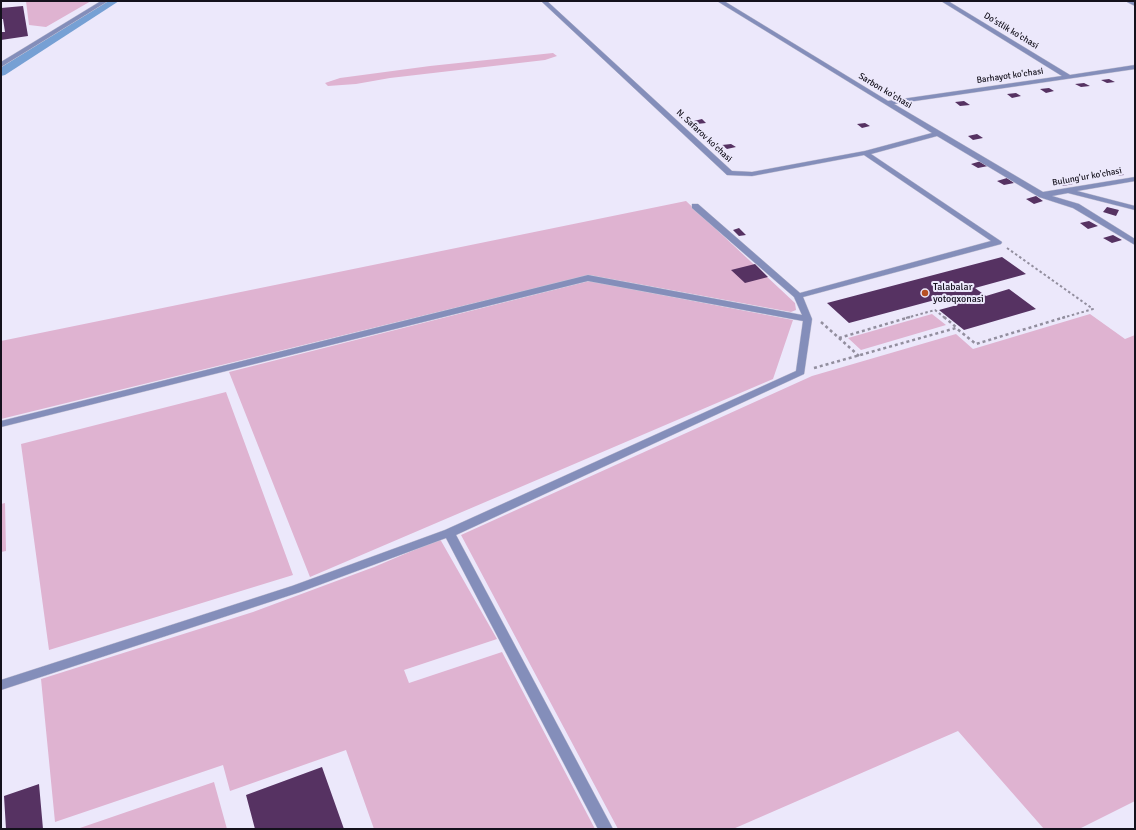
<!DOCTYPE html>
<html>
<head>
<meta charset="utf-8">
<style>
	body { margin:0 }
	#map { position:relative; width:1136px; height:830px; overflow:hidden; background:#ece8fb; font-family:Signika,sans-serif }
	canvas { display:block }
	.frame { position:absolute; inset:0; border:2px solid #14111c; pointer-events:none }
</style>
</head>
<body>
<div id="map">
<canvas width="1136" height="830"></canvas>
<div class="frame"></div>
</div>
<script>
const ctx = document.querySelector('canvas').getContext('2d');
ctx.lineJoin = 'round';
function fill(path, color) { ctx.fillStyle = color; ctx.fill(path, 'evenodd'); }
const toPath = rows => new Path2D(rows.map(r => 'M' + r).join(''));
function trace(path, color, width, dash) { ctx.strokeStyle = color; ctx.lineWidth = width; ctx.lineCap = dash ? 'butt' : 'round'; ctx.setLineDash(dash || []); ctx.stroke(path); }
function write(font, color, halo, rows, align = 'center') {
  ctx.font = font + ' Signika,sans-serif'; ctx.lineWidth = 4; ctx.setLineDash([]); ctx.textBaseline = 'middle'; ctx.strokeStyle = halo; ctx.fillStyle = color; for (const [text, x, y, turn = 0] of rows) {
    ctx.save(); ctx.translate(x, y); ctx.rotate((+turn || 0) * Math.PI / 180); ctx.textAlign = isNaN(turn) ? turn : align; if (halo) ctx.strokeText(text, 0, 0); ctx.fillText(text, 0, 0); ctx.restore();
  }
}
const green = toPath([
	[26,1,91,1,46,27,29,25],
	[553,53,557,56,545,60,390,78,356,84,328,86,325,83,340,78,430,66],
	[686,201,795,303,796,310,791,312,589,275,1,419,1,341],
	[589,281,793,320,773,379,310,577,229,372],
	[932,314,946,325,861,350,848,338],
	[1090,314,1125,339,1135,335,1135,801,1079,829,1044,829,958,731,733,829,618,829,461,535,812,376,956,334,973,349],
	[226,392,293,575,49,650,21,444],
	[5,503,6,551,1,552,1,504],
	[440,539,497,639,404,670,409,683,502,652,595,829,526,829,526,828,522,829,374,829,346,750,230,791,223,765,55,822,41,679,253,612,374,567],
	[214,782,227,829,77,829]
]);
const canal = toPath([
	[107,1,119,1,5,75,1,76,1,67,107,1]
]);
const building = toPath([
	[23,6,28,36,1,40,1,32,5,32,3,19,1,19,1,8],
	[1109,79,1115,82,1107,83,1101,80],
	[1084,83,1090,86,1081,87,1075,84],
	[1049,88,1054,91,1046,93,1040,89],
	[1016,93,1021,96,1012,98,1007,94],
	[964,101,970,105,960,106,955,102],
	[702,119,706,123,697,124,694,121],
	[865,123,870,126,862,128,857,124],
	[977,134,983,138,973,140,968,136],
	[731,144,736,147,727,149,722,145],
	[981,161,988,166,978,168,971,164],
	[1118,170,1124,175,1114,176,1108,172],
	[1007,178,1014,183,1004,185,997,181],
	[1066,179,1073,184,1063,186,1056,181],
	[1036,196,1043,201,1034,204,1026,199],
	[1107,207,1119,210,1116,216,1103,212],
	[1089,221,1098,226,1088,229,1080,223],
	[739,228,746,235,739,236,733,230],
	[1113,235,1122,240,1112,243,1103,238],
	[1002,257,1026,274,975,288,986,296,1009,289,1036,309,964,330,939,310,957,305,946,297,849,323,827,303],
	[755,264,768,277,745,283,731,270],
	[322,767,344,829,255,829,246,795],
	[39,784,43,829,6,829,4,796]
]);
const pathFar1 = toPath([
	[1007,248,1093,309,1062,318],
	[906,318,935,310,945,318]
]);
const path = toPath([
	[944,317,956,327],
	[821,322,839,338,910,317],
	[839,338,859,356],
	[814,368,956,328,976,344,1065,317]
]);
const minor = toPath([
	[101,1,108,1,1,67,1,62,101,1],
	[541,1,547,1,732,171,752,172,865,151,932,133,717,1,724,1,888,101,1062,76,941,1,948,1,1070,75,1135,65,1135,69,894,104,1043,192,1135,177,1135,181,1077,191,1135,206,1135,210,1068,193,1052,196,1079,204,1135,239,1135,245,1073,208,1039,197,937,136,871,154,1002,242,1001,244,803,297,812,319,804,374,456,535,613,829,598,829,446,538,300,592,1,690,1,680,292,586,445,530,796,371,803,321,588,281,1,427,1,421,588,275,802,315,794,297,692,208,692,204,698,204,800,293,991,241,864,155,752,176,727,175,541,1],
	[1126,1,1135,2,1135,6,1127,2,1126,1]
]);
const markers = [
	[925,293,4,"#b75125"]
];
const farStreetnames = [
	["Do'stlik ko'chasi",1011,31,31],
	["Barhayot ko'chasi",1010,76,-8],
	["Sarbon ko'chasi",885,91,31],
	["N. Safarov ko'chasi",704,136,43],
	["Bulung'ur ko'chasi",1087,177,-10]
];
const poiNames = [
	["Talabalar",933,287],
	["yotoqxonasi",933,299]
];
fill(green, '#dfb3d1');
fill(canal, '#76a0d4');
fill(building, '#563262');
trace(minor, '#c9c6d7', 1);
trace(pathFar1, '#928e9e', 2, [2.5, 2.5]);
trace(path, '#928e9e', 2.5, [3, 3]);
fill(minor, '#848eba');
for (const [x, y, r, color] of markers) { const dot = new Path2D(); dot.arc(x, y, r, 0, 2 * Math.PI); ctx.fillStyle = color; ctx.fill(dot); trace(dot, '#ece8fb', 1.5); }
write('9px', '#14111c', '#ece8fb', farStreetnames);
write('10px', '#14111c', '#ece8fb', poiNames, 'left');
</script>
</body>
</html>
